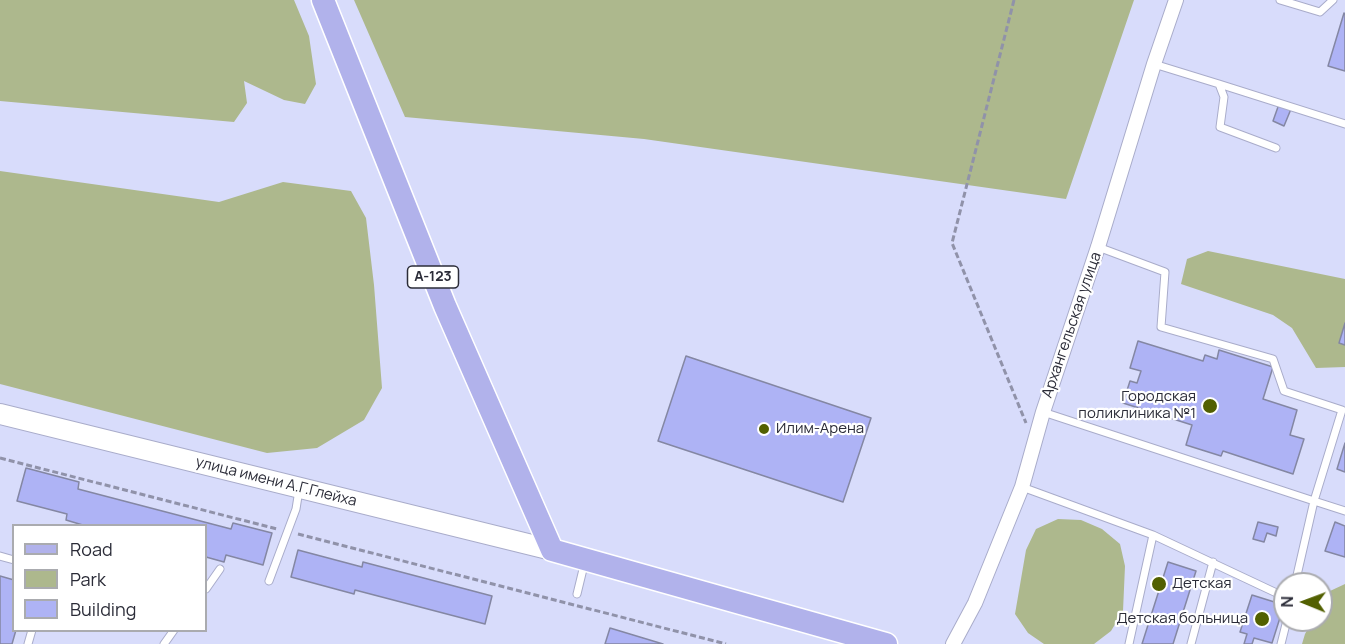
<!DOCTYPE html>
<html>
<head>
<meta charset="utf-8">
<style>
	body { margin:0 }
	#map { position:relative; width:1345px; height:644px; overflow:hidden; background:#d8dcfb; font-family:Manrope,sans-serif }
	canvas { display:block }
	.legend { position:absolute; left:12px; top:524px; width:195px; height:108px; box-sizing:border-box; background:#fff; border:2px solid #aaabaf; margin:0; padding:8px 10px; list-style:none; font-size:18px; color:#2b2c38 }
	.legend li { display:flex; align-items:center; gap:12px; height:30px }
	.legend b { width:30px; border:2px solid #aaabaf }
	.north { position:absolute; left:1273px; top:572px; width:60px; height:60px; box-sizing:border-box; background:#fff; border:2px solid #aaabaf; border-radius:50%; rotate:271deg; font-size:16px; font-weight:700; line-height:24px; text-align:center; color:#2b2c38 }
	.north::after { content:''; display:block; margin:auto; width:21px; height:27px; background:#526001; clip-path:polygon(50% 0,100% 100%,50% 72%,0 100%) }
</style>
</head>
<body>
<div id="map">
<canvas width="1345" height="644"></canvas>
<ul class="legend">
<li><b style="height:8px;background:#b1b2eb"></b>Road</li>
<li><b style="height:16px;background:#adb88d"></b>Park</li>
<li><b style="height:16px;background:#aeb3f5"></b>Building</li>
</ul>
<div class="north">N</div>
</div>
<script>
const ctx = document.querySelector('canvas').getContext('2d');
ctx.lineJoin = 'round';
function fill(path, color) { ctx.fillStyle = color; ctx.fill(path, 'evenodd'); }
const toPath = rows => new Path2D(rows.map(r => 'M' + r).join(''));
function trace(path, color, width, dash) { ctx.strokeStyle = color; ctx.lineWidth = width; ctx.lineCap = dash ? 'butt' : 'round'; ctx.setLineDash(dash || []); ctx.stroke(path); }
function write(font, color, halo, rows, align = 'center') {
  ctx.font = font + ' Manrope,sans-serif'; ctx.lineWidth = 4.5; ctx.setLineDash([]); ctx.textBaseline = 'middle'; ctx.strokeStyle = halo; ctx.fillStyle = color; for (const [text, x, y, turn = 0] of rows) {
    ctx.save(); ctx.translate(x, y); ctx.rotate((+turn || 0) * Math.PI / 180); ctx.textAlign = isNaN(turn) ? turn : align; if (halo) ctx.strokeText(text, 0, 0); ctx.fillText(text, 0, 0); ctx.restore();
  }
}
const green = toPath([
	[0,0,294,0,309,36,316,84,305,104,284,100,244,81,247,103,234,122,0,101],
	[354,0,1134,0,1066,199,644,139,405,117],
	[0,171,219,202,283,182,351,191,366,218,374,285,382,388,364,420,317,448,267,453,0,384],
	[1208,251,1345,279,1345,367,1316,368,1292,328,1273,315,1181,284,1187,259],
	[1058,519,1081,520,1102,529,1120,544,1125,566,1123,611,1111,631,1094,644,1044,644,1028,633,1015,614,1026,550,1036,529],
	[1345,584,1345,644,1302,644,1305,634,1313,620,1321,620,1321,607,1330,591]
]);
const building = toPath([
	[1344,13,1345,14,1345,71,1328,66,1344,13],
	[1279,104,1291,109,1284,126,1273,121,1279,104],
	[1345,323,1345,345,1339,343,1345,323],
	[1138,341,1203,361,1205,355,1217,359,1219,350,1273,367,1263,399,1297,410,1290,435,1304,439,1293,474,1223,451,1221,456,1186,445,1192,425,1123,403,1130,381,1137,383,1141,371,1130,368,1138,341],
	[686,356,871,418,843,502,658,441,686,356],
	[1345,443,1345,472,1337,469,1345,443],
	[26,468,79,482,78,489,231,529,233,523,272,533,263,565,226,555,224,562,206,557,206,526,86,526,66,520,67,514,17,501,26,468],
	[1258,522,1278,527,1276,536,1267,533,1264,542,1253,539,1258,522],
	[1335,522,1345,526,1345,557,1325,551,1335,522],
	[298,550,362,567,363,562,492,596,485,624,355,590,354,594,291,577,298,550],
	[1168,562,1196,571,1173,644,1142,644,1168,562],
	[0,576,14,580,14,630,16,630,12,644,0,644,0,576],
	[1252,595,1284,605,1272,643,1254,638,1252,644,1244,644,1247,634,1240,632,1252,595],
	[610,628,663,644,605,644,610,628]
]);
const path = toPath([
	[1014,0,952,243,1026,423],
	[0,458,277,529],
	[298,534,726,644]
]);
const lane = toPath([
	[1280,0,1320,12,1333,0],
	[1154,64,1219,84,1224,97,1220,127,1276,148],
	[1219,84,1345,124],
	[1098,247,1165,272,1161,327,1273,359,1284,391,1342,410,1314,501,1345,511],
	[1043,412,1314,501,1295,584],
	[1022,487,1153,535,1285,597],
	[0,556,14,560],
	[269,581,296,509,299,490],
	[206,589,220,569],
	[577,594,585,561],
	[28,644,32,630],
	[164,644,174,630],
	[1129,644,1153,535],
	[1191,644,1213,562],
	[1281,644,1287,620]
]);
const street = toPath([
	[953,644,975,603,1022,487,1043,412,1098,247,1154,64,1176,0]
]);
const secondary = toPath([
	[0,414,552,550]
]);
const primary = toPath([
	[323,0,445,306,552,550,886,644]
]);
const markers = [
	[1210,406,8,"#526001"],
	[764,429,6,"#526001"],
	[1159,584,8,"#526001"],
	[1262,619,8,"#526001"]
];
const shields = [
	[433,277,51]
];
const shieldNames = [
	["А-123",433,277]
];
const streetNames = [
	["Архангельская улица",1072,325,-71],
	["улица имени А.Г.Глейха",276,482,14]
];
const poiNames = [
	["Городская",1196,397],
	["поликлиника №1",1196,414],
	["Илим-Арена",776,429,"left"],
	["Детская",1172,584,"left"],
	["Детская больница",1248,619]
];
fill(green, '#adb88d');
fill(building, '#aeb3f5');
trace(building, '#8487a3', 1.5);
trace(lane, '#a9acca', 9);
trace(street, '#a9acca', 16);
trace(secondary, '#a9acca', 22);
trace(primary, '#fff', 25);
trace(path, '#9092a9', 3, [6, 3]);
trace(lane, '#fff', 7);
trace(street, '#fff', 14);
trace(secondary, '#fff', 20);
trace(primary, '#b1b2eb', 22);
for (const [x, y, r, color] of markers) { const dot = new Path2D(); dot.arc(x, y, r, 0, 2 * Math.PI); ctx.fillStyle = color; ctx.fill(dot); trace(dot, '#fff', 2); }
for (const [x, y, w] of shields) { const box = new Path2D(); box.roundRect(x - w / 2, y - 11, w, 22, 4.5); ctx.fillStyle = '#fff'; ctx.fill(box); trace(box, '#2b2c38', 1.5); }
write('bold 14px', '#2b2c38', null, shieldNames);
write('15px', '#2b2c38', '#fff', streetNames);
write('15px', '#2b2c38', '#fff', poiNames, 'right');
</script>
</body>
</html>
